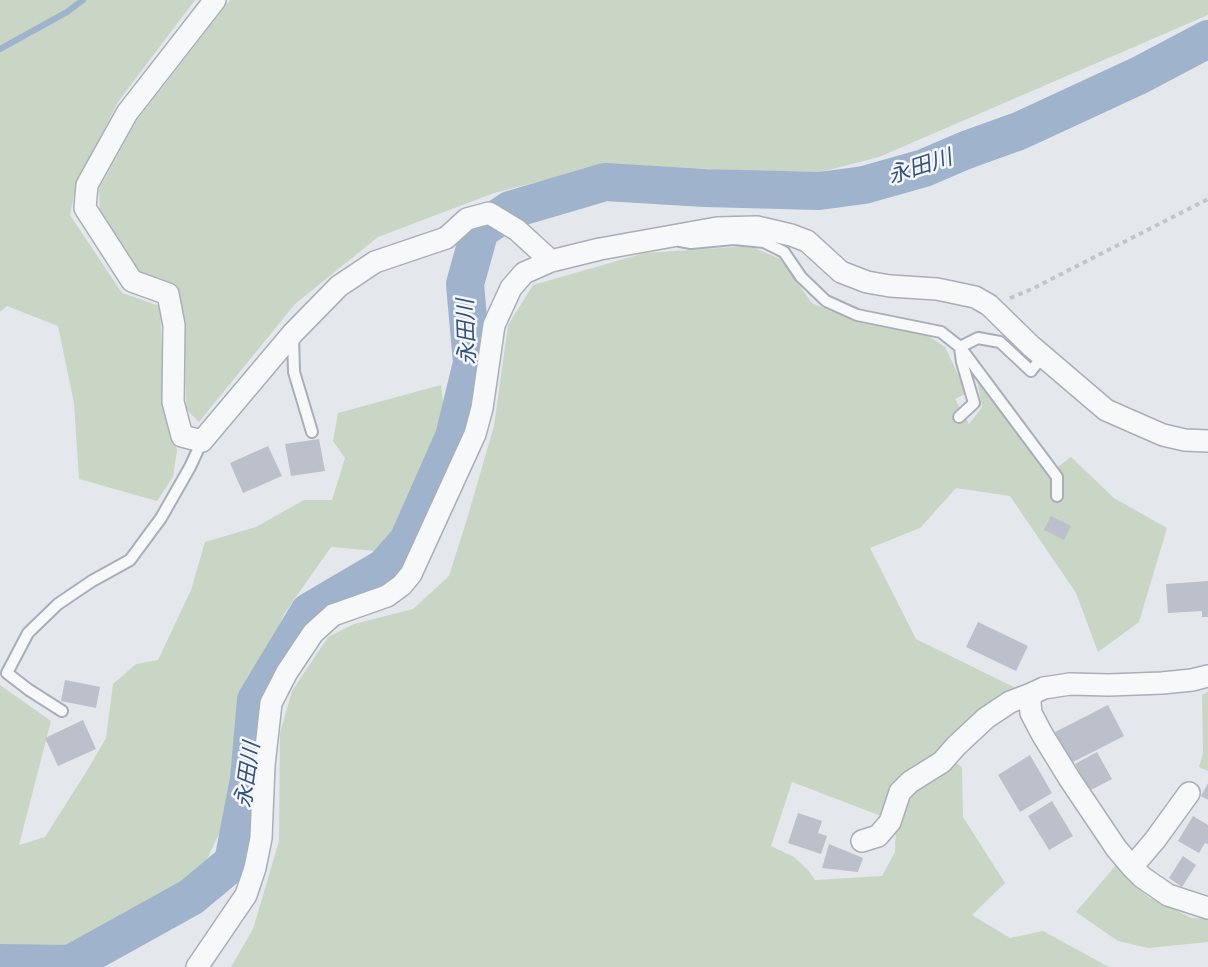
<!DOCTYPE html>
<html>
<head>
<meta charset="utf-8">
<style>
	body { margin:0 }
	canvas { display:block; background:#e4e7ec }
</style>
</head>
<body>
<canvas width="1208" height="967"></canvas>
<script>
const ctx = document.querySelector('canvas').getContext('2d');
ctx.lineJoin = 'round';
function fill(path, color) { ctx.fillStyle = color; ctx.fill(path, 'evenodd'); }
const toPath = rows => new Path2D(rows.map(r => 'M' + r).join(''));
function trace(path, color, width, dash) { ctx.strokeStyle = color; ctx.lineWidth = width; ctx.lineCap = dash ? 'butt' : 'round'; ctx.setLineDash(dash || []); ctx.stroke(path); }
function write(font, color, halo, rows, align = 'center') {
  ctx.font = font + ' Mulish,"Noto Sans JP",sans-serif'; ctx.lineWidth = 5; ctx.setLineDash([]); ctx.textBaseline = 'middle'; ctx.strokeStyle = halo; ctx.fillStyle = color; for (const [text, x, y, turn = 0] of rows) {
    ctx.save(); ctx.translate(x, y); ctx.rotate((+turn || 0) * Math.PI / 180); ctx.textAlign = isNaN(turn) ? turn : align; if (halo) ctx.strokeText(text, 0, 0); ctx.fillText(text, 0, 0); ctx.restore();
  }
}
const green = toPath([
	[0,0,195,0,118,102,76,185,70,215,122,293,160,306,165,413,177,450,173,477,157,501,79,479,74,403,58,326,7,306,0,312],
	[230,0,1208,0,1208,15,879,157,813,174,609,164,494,193,378,237,295,304,199,422,186,409,185,329,176,291,139,274,100,215,99,189,137,120],
	[750,246,780,259,812,303,855,322,927,335,945,347,967,393,955,399,969,424,982,407,976,375,1047,475,1071,457,1114,498,1167,528,1139,622,1098,652,1076,593,1010,496,956,488,920,528,870,548,916,639,1020,690,881,816,792,782,771,846,794,857,809,871,815,880,882,876,895,852,896,827,902,798,950,759,962,767,963,817,1005,883,972,915,1010,938,1043,931,1109,967,231,967,253,929,279,841,280,733,292,691,328,637,354,624,413,609,449,576,467,519,494,426,508,325,533,285,645,253],
	[441,385,444,410,427,468,386,552,331,547,284,614,244,711,229,813,200,874,63,947,0,944,0,685,51,721,19,845,45,837,88,769,106,738,113,684,136,664,158,660,191,590,205,542,256,527,304,500,332,500,345,458,333,441,338,413],
	[1208,692,1208,771,1199,767,1203,753,1202,695],
	[1116,865,1128,880,1150,898,1192,918,1208,919,1208,942,1148,948,1118,941,1076,912]
]);
const stream = toPath([
	[0,49,67,12,83,0]
]);
const river = toPath([
	[0,963,70,964,191,897,233,862,249,779,256,700,309,612,384,568,408,541,454,437,472,363,465,284,480,230,510,210,605,182,705,188,819,191,864,185,924,168,966,150,1019,131,1140,75,1208,39]
]);
const building = toPath([
	[319,439,325,471,291,476,285,444],
	[268,446,282,476,243,493,230,463],
	[1051,516,1071,526,1064,540,1044,530],
	[1208,581,1208,617,1202,617,1202,611,1168,613,1166,584],
	[978,622,1028,646,1016,671,966,647],
	[65,680,100,687,96,708,61,701],
	[1108,705,1124,736,1071,763,1055,732],
	[83,720,96,749,58,766,45,738],
	[1097,752,1112,779,1089,791,1075,764],
	[1030,755,1052,793,1020,812,998,775],
	[1208,783,1208,800,1201,796],
	[1052,801,1073,836,1049,850,1028,816],
	[798,813,822,821,818,833,827,836,821,854,788,843],
	[1193,816,1208,825,1208,844,1205,843,1199,853,1178,841],
	[829,844,863,858,858,872,822,868],
	[1183,856,1196,865,1182,887,1169,878]
]);
const path = toPath([
	[1010,298,1032,289,1208,199]
]);
const service = toPath([
	[680,241,691,243,734,239,764,242,784,252,801,277,826,301,857,315,941,332,960,347,1057,477,1057,496],
	[293,336,294,372,312,432],
	[959,417,974,403,962,362,960,347,978,338,1000,342,1031,371,1043,356],
	[62,711,29,690,7,673,28,633,58,604,92,581,130,560,161,518,190,467,202,441]
]);
const minor = toPath([
	[215,0,127,113,87,185,85,208,132,281,168,294,174,325,173,402,182,436,202,441,293,333,339,286,375,262,446,238,467,219,489,213,517,230,551,261],
	[1208,676,1192,680,1162,683,1109,685,1070,684,1044,688,1031,694,1030,703,1031,713,1042,734,1069,778,1116,848,1132,867,1142,877,1168,895,1208,908],
	[862,841,878,836,890,822,900,792,910,782,942,762,956,746,986,718,1010,702,1031,694],
	[1132,867,1155,840,1189,793],
	[197,967,246,895,255,868,261,838,264,765,271,703,287,672,313,633,333,615,387,596,402,585,411,574,475,434,482,408,494,325,511,288,524,273,551,261,600,249,717,228,757,227,791,235,807,241,841,272,867,282,890,286,937,289,975,297,989,305,1031,346,1106,410,1163,435,1185,440,1208,441]
]);
const waterNames = [
	["永田川",920,167,-18],
	["永田川",467,332,-92],
	["永田川",248,775,-82]
];
fill(green, '#c9d6c5');
trace(stream, '#9fb4cc', 6);
trace(river, '#9fb4cc', 38);
fill(building, '#bbc0ca');
trace(service, '#a9aeb7', 14);
trace(minor, '#a9aeb7', 24);
trace(path, '#c2c5cb', 4, [4.5, 4.5]);
trace(service, '#f7f8fa', 10);
trace(minor, '#f7f8fa', 21);
write('italic 22px', '#34527a', '#f4f6f9', waterNames);
</script>
</body>
</html>
